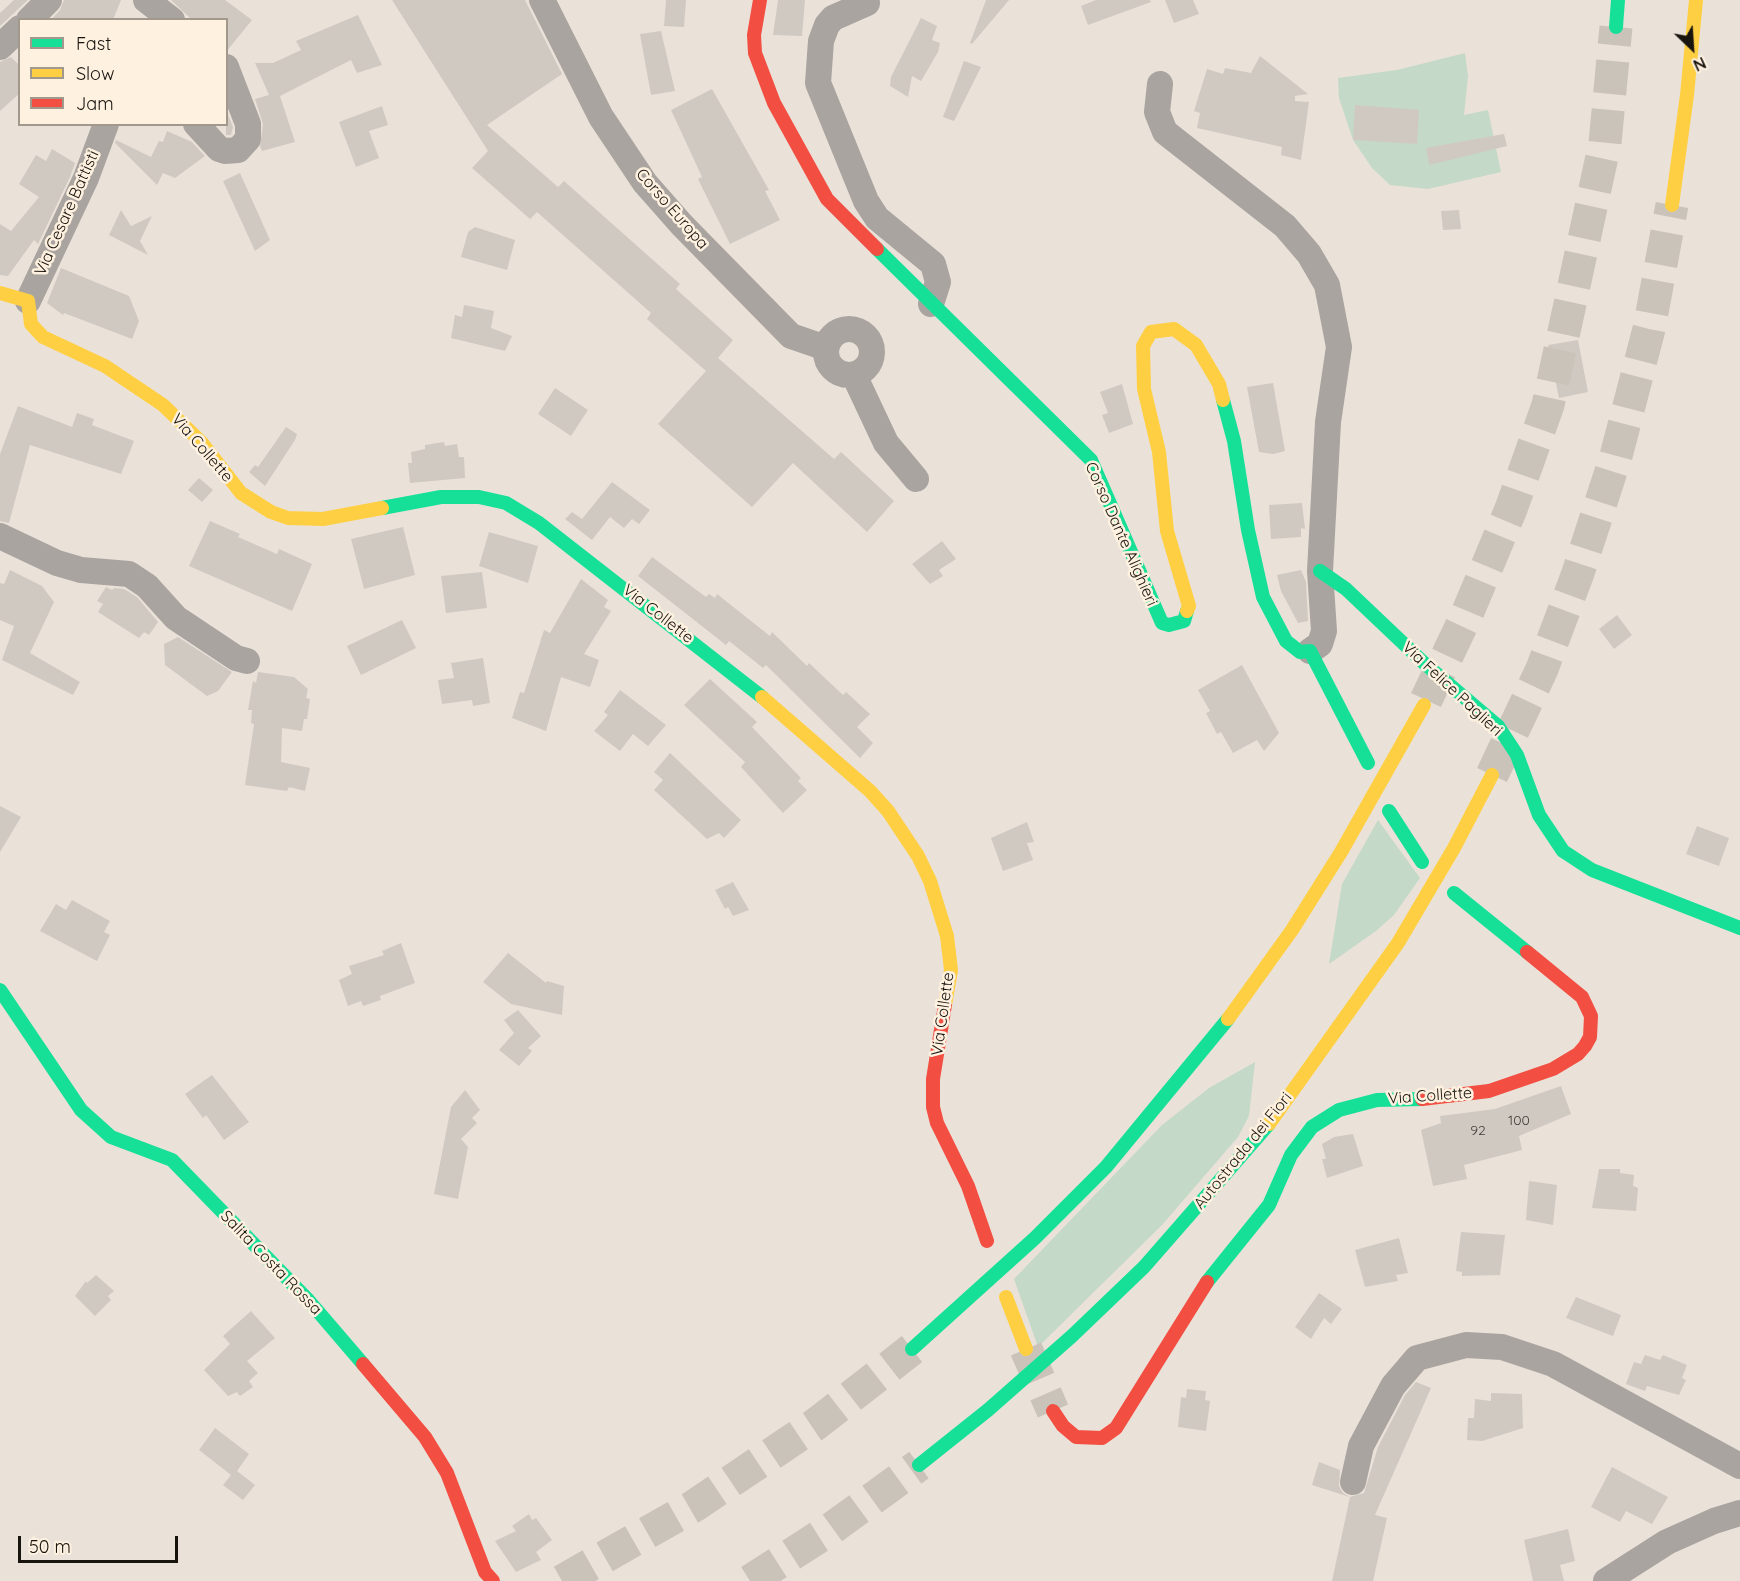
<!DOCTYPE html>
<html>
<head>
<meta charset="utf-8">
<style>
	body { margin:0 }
	#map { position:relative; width:1740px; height:1581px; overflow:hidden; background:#eae2d9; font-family:Quicksand,sans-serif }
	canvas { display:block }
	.legend { position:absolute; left:18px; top:18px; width:210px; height:108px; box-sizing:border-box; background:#fef1e0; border:2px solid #a2988c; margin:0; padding:8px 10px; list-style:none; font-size:18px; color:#17130d }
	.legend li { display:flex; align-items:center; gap:12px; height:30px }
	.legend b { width:30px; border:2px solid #a2988c }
	.north { position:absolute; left:1662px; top:18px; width:60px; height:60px; -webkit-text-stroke:4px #fef1e0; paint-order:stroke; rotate:155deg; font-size:16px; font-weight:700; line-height:24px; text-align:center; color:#17130d }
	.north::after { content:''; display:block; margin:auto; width:21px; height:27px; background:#17130d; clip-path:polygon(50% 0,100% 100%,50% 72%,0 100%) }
	.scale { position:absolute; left:18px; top:1536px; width:160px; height:27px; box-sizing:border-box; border:3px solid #17130d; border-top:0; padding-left:8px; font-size:18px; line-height:21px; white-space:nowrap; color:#17130d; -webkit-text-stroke:4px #fef1e0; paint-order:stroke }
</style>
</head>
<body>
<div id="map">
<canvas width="1740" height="1581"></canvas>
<ul class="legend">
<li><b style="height:8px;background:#16e098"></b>Fast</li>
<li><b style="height:8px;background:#ffcf43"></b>Slow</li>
<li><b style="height:8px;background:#f24e42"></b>Jam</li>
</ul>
<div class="north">N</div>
<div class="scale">50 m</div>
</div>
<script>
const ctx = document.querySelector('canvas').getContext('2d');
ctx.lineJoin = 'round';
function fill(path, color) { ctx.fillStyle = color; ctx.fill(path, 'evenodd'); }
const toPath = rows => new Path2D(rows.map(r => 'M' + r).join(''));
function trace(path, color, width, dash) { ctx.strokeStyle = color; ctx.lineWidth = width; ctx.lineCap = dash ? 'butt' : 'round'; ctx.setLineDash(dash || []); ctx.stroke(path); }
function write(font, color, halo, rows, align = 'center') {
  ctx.font = font + ' Quicksand,sans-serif'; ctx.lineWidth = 5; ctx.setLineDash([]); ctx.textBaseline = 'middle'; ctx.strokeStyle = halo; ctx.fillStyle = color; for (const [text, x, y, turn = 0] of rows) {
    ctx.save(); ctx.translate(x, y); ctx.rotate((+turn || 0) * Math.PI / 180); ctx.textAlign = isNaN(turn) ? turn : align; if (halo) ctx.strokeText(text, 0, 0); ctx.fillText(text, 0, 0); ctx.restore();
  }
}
const green = toPath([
	[1465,53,1468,76,1464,115,1488,110,1501,172,1428,189,1390,185,1372,168,1353,140,1339,98,1338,78,1397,70],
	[1378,820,1420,878,1394,915,1376,931,1329,964,1342,884],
	[1255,1062,1249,1116,1238,1137,1162,1225,1038,1347,1014,1279,1162,1125,1209,1088]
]);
const building = toPath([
	[14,0,28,0,0,26,0,13],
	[64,0,121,0,113,20,51,20,60,10],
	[171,0,225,0,252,20,226,52,226,20,192,20],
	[392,0,525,0,562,74,487,125,558,187,564,181,680,284,676,289,733,340,718,358,834,459,841,452,894,501,867,532,793,463,752,507,658,424,706,371,647,319,651,313,537,212,530,219,472,168,488,151],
	[666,0,686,0,684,27,664,26],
	[778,0,805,0,802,36,773,35],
	[986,0,1009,0,972,44,970,43],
	[1096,0,1150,0,1151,2,1088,25,1081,6],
	[1165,0,1193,0,1199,14,1174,23],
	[358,15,382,65,357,73,351,60,280,96,295,142,262,151,260,146,263,124,255,99,269,95,255,63,273,63,301,50,296,41],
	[921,18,937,26,932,40,940,43,938,52,921,81,912,76,908,97,890,86,891,77],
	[661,31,675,91,651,95,640,34],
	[1260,56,1308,94,1295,96,1295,101,1309,102,1301,160,1281,155,1282,147,1197,128,1200,113,1194,111,1207,69,1223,74,1225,68,1251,73],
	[11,57,20,66,20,93,0,111,0,62],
	[964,61,981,67,954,121,943,117],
	[712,89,769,190,765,191,780,220,730,244,698,179,702,177,671,110],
	[1355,105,1419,110,1417,144,1353,140],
	[382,106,388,125,369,131,379,158,356,167,339,122],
	[226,110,233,127,231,135,226,135],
	[167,131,192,142,205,156,175,178,163,173,157,185,115,143,116,140,151,157,159,141,163,142],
	[1504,134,1507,146,1429,165,1426,148],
	[52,149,75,163,70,177,38,244,34,240,8,276,0,275,0,224,11,231,39,197,19,184,36,155,46,161],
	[240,173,270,240,255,251,223,181],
	[121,210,131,226,152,216,140,241,148,255,109,235],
	[1459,210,1461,229,1443,230,1441,211],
	[475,227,515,240,507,270,461,257,468,232],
	[61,268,129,296,139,321,132,339,64,313,63,315,47,303],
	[464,305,494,311,491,328,512,336,505,351,451,338,455,315,462,317],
	[1578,340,1588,392,1559,398,1548,345],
	[1273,383,1285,451,1273,454,1259,452,1247,387],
	[1122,384,1133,424,1109,433,1102,415,1108,413,1100,392],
	[555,388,588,410,571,436,538,414],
	[18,406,72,427,77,413,94,419,92,425,134,441,121,474,30,445,9,523,0,521,0,454],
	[286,427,297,434,295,440,265,486,249,472,255,465,258,467],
	[444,442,445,446,457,444,459,457,464,457,465,478,410,483,408,463,412,463,411,452,425,449,425,445],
	[199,478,213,490,202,502,188,490],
	[612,482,650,510,639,524,632,519,624,528,610,517,592,540,565,519,572,512,582,519],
	[1302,503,1305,529,1301,528,1301,537,1271,539,1269,505],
	[210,521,240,534,238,537,277,554,279,549,312,564,292,611,189,566],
	[403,527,415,575,364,589,351,539],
	[489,532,538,546,528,583,479,566],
	[942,541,956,559,939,570,943,576,930,584,912,564],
	[652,557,706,597,709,594,715,598,717,594,770,636,772,632,807,666,809,663,843,695,846,692,870,714,857,727,873,743,860,758,766,665,763,668,729,641,726,645,638,576],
	[10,570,42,586,54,602,30,653,80,682,73,695,2,660,14,626,0,620,0,583,4,584],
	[1301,570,1306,582,1308,621,1298,623,1281,591,1277,575],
	[482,572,487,608,446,613,441,576],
	[581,579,608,600,604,607,611,611,584,654,599,660,590,687,561,677,546,731,512,718,520,692,524,693,544,630,550,633],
	[106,587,112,590,114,588,124,589,137,597,158,622,149,635,144,632,139,638,98,612,103,604,97,601],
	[1617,615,1632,635,1614,649,1599,629],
	[402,620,416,648,361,675,347,646],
	[178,637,232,672,218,691,207,696,165,665,164,644],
	[483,658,490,703,473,706,472,700,442,704,438,680,454,678,451,663],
	[1242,665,1279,733,1264,751,1257,740,1233,753,1221,732,1217,734,1206,713,1210,711,1198,690],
	[258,672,294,677,308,689,306,698,310,699,307,719,304,719,302,731,282,728,281,762,310,768,305,791,289,787,287,791,245,785,254,724,251,723,252,710,248,710,253,681,256,683],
	[710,679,757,722,752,727,801,778,798,781,807,790,783,813,741,767,745,762,684,705],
	[620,690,666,725,648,746,633,734,620,751,594,731,608,715,604,712],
	[670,753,741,820,724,838,719,833,707,839,654,790,663,780,654,772],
	[0,806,21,817,0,852],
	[1027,822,1034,842,1027,843,1033,860,1003,871,991,838],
	[1697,826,1729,838,1719,866,1686,854],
	[733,882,749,910,733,916,728,907,725,909,715,890],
	[72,900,110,921,104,932,110,935,97,961,40,931,56,904,66,910],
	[401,943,415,983,380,996,381,1000,363,1006,361,1001,348,1006,339,980,352,974,349,966,384,955,382,951],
	[508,953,546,983,547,981,564,986,562,1015,511,1004,483,982],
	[518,1010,541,1036,528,1048,532,1051,519,1066,499,1050,514,1033,504,1020],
	[212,1075,249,1122,224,1140,206,1115,203,1118,185,1094],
	[1561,1086,1571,1114,1519,1136,1522,1150,1464,1165,1467,1179,1433,1186,1421,1130,1441,1123,1440,1116,1495,1109],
	[465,1090,480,1110,472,1118,477,1123,461,1139,468,1147,458,1199,434,1194,451,1107],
	[1353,1134,1363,1166,1327,1178,1322,1159,1326,1159,1322,1144,1334,1137],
	[1599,1169,1620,1169,1620,1173,1634,1175,1633,1186,1638,1188,1636,1211,1592,1208],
	[1529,1181,1557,1185,1553,1225,1526,1220],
	[1461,1232,1505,1235,1500,1275,1462,1276,1462,1272,1456,1271],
	[1399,1238,1408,1273,1396,1275,1398,1281,1365,1287,1355,1250],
	[96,1275,114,1291,108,1296,111,1300,95,1316,75,1296,86,1281,87,1283],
	[1319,1293,1342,1309,1331,1324,1324,1318,1311,1339,1295,1327],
	[1576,1297,1621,1315,1613,1336,1566,1318],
	[251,1311,275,1338,247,1361,258,1373,249,1381,253,1387,240,1396,237,1392,228,1396,204,1370,230,1344,223,1336],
	[1645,1355,1660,1360,1663,1355,1687,1365,1682,1378,1686,1380,1679,1395,1647,1386,1645,1391,1626,1384,1634,1362,1641,1364],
	[1416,1382,1431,1388,1375,1515,1387,1518,1373,1581,1332,1581,1350,1497,1312,1485,1319,1462,1340,1470,1339,1486,1343,1493,1350,1497,1364,1493,1378,1447,1405,1395],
	[1187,1389,1206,1391,1205,1400,1210,1401,1206,1431,1178,1427,1181,1397,1186,1398],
	[1491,1393,1522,1394,1523,1428,1482,1441,1467,1440,1468,1418,1474,1418,1475,1399,1491,1401],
	[215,1428,249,1454,237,1471,255,1485,243,1500,223,1485,231,1475,199,1450],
	[1612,1467,1668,1497,1652,1524,1626,1511,1620,1522,1591,1507],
	[529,1514,532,1520,536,1518,552,1540,536,1552,541,1560,516,1572,495,1541,516,1531,512,1526],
	[1568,1529,1575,1561,1560,1565,1564,1581,1533,1581,1524,1540]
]);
const secondaryTunnel = toPath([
	[1026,1349,1053,1411]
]);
const highwayTunnel = toPath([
	[1426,700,1467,614,1511,509,1548,405,1605,143,1616,27],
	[1492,775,1542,669,1578,573,1616,456,1649,329,1672,205],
	[562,1581,694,1506,816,1424,912,1349],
	[750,1581,828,1531,919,1465]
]);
const street = toPath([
	[146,0,172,20],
	[542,0,601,117,645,183,682,225,791,336,826,348],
	[867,3,833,18,827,25,821,41,818,83,866,201,877,218,933,264,938,282,931,304],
	[29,20,49,0],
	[0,47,20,28],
	[1160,84,1157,112,1165,132,1285,226,1309,254,1327,285,1339,347,1328,422,1320,571,1324,631,1320,644,1310,651],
	[196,124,219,149,225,151,238,150,248,139,248,124,226,67],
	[28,301,86,178,106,124],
	'826 352a23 23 0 1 1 46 0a23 23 0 1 1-46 0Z',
	[854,375,886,443,916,479],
	[0,536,57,563,81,570,129,574,147,586,176,618,236,658,247,661],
	[1353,1482,1361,1446,1393,1386,1417,1358,1466,1345,1502,1347,1553,1364,1740,1466],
	[1606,1581,1667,1542,1714,1521,1740,1513]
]);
const fast = toPath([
	[1616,27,1618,0],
	[877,249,1091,460,1162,623,1169,625,1184,621,1187,611],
	[1223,400,1234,441,1248,530,1263,597,1286,641,1300,652,1310,651,1368,763],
	[382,508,441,497,479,497,506,503,539,523,762,697],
	[1320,571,1346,589,1424,663,1498,726,1517,755,1539,815,1563,851,1592,870,1740,928],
	[1389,811,1422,862],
	[1454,893,1527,952],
	[0,990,81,1110,111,1137,172,1160,309,1301,363,1364],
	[1207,1282,1269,1205,1291,1155,1312,1127,1339,1110,1377,1100,1422,1099],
	[912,1349,1035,1238,1106,1167,1228,1019],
	[919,1465,988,1410,1072,1336,1144,1267,1269,1124]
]);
const slow = toPath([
	[1672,205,1687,95,1696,0],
	[0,293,28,301,31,324,43,337,105,366,163,405,202,443,241,493,271,512,288,518,323,519,382,508],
	[1187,611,1189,606,1167,531,1159,452,1144,389,1143,346,1151,332,1174,329,1196,345,1219,384,1223,400],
	[762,697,870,791,888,811,918,856,930,881,947,936,951,970,945,1005],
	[1228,1019,1292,930,1341,852,1424,705],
	[1269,1124,1398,943,1454,848,1492,775],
	[1006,1297,1026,1349]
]);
const jam = toPath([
	[760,0,754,35,755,53,774,103,827,199,877,249],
	[945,1005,933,1079,933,1107,937,1123,968,1186,987,1241],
	[1422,1099,1489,1091,1553,1069,1578,1054,1585,1046,1590,1037,1591,1016,1582,997,1527,952],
	[363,1364,425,1437,447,1473,485,1572,493,1581],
	[1053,1411,1063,1426,1076,1437,1102,1438,1116,1428,1207,1282]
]);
const numberNames = [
	["100",1519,1121],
	["92",1478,1131]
];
const streetNames = [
	["Corso Europa",672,209,49],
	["Via Cesare Battisti",67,213,-66],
	["Via Collette",202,448,49],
	["Corso Dante Alighieri",1121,534,66],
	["Via Collette",658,614,38],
	["Via Felice Paglieri",1452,689,43],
	["Via Collette",943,1014,-82],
	["Via Collette",1430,1096,-4],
	["Autostrada dei Fiori",1243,1151,-51],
	["Salita Costa Rossa",271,1263,46]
];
fill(green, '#c4d9c7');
fill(building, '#d0c9c2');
trace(secondaryTunnel, '#cac3ba', 33, [33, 16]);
trace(highwayTunnel, '#cac3ba', 33, [33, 16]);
trace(street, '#a9a4a0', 26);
trace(fast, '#16e098', 14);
trace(slow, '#ffcf43', 14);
trace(jam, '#f24e42', 14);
write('14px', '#45403a', null, numberNames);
write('16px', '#17130d', '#fef1e0', streetNames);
</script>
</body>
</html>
